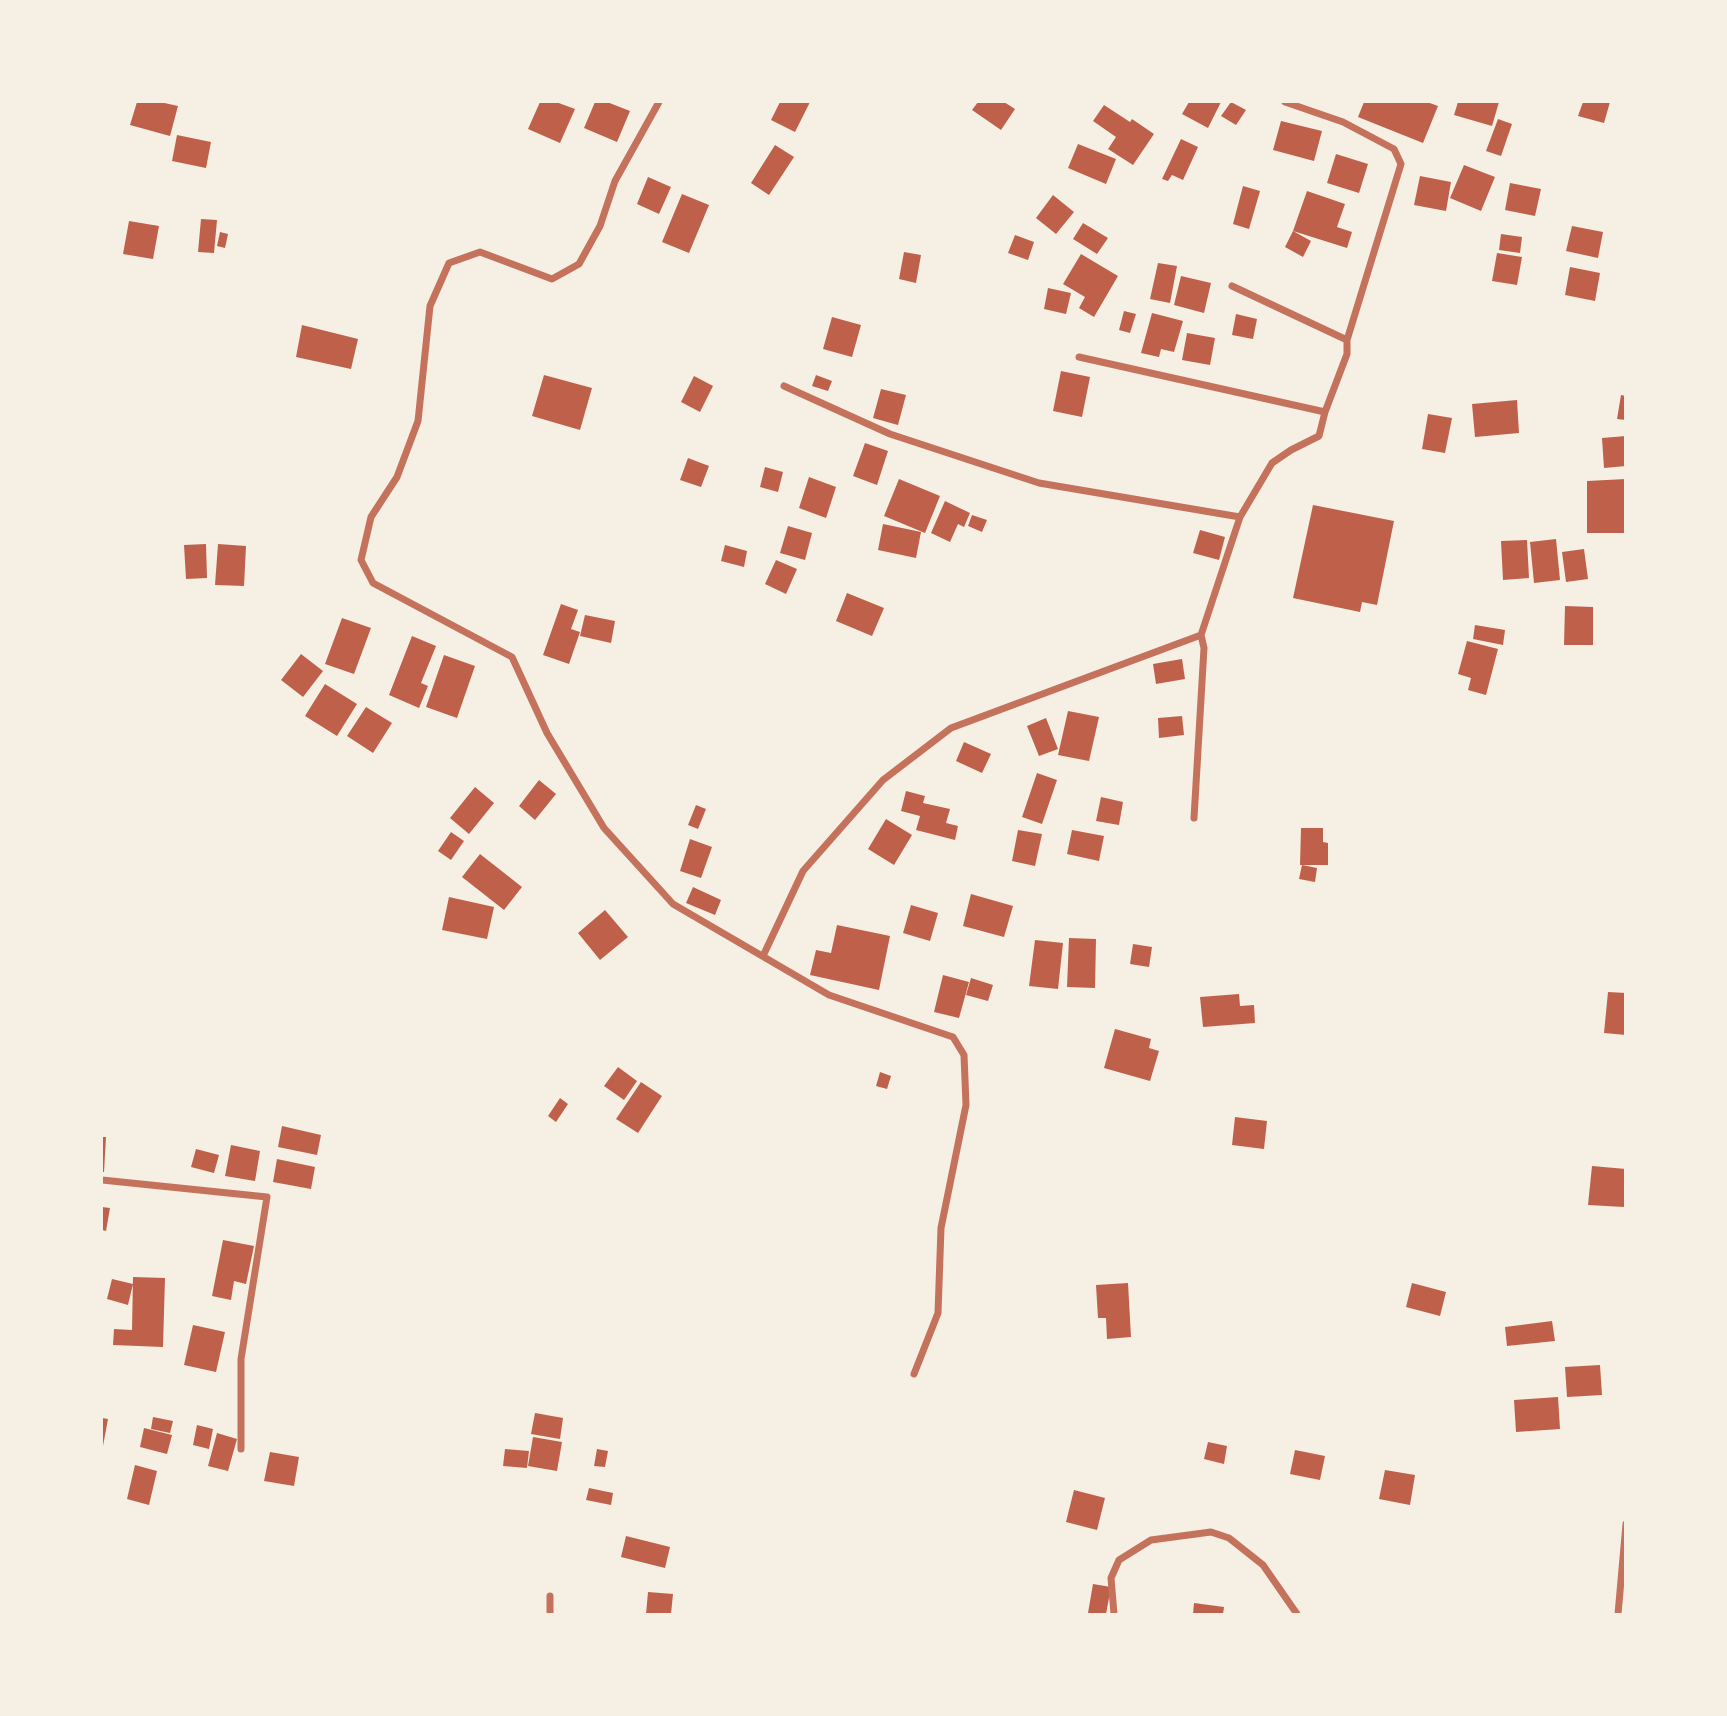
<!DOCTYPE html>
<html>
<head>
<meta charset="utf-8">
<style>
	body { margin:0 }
	#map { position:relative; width:1727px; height:1716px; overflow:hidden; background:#f6efe4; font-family:Cabin,sans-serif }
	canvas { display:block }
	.frame { position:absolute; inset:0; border:103px solid #f6efe4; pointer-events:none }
</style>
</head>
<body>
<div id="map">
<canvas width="1727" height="1716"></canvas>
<div class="frame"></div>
</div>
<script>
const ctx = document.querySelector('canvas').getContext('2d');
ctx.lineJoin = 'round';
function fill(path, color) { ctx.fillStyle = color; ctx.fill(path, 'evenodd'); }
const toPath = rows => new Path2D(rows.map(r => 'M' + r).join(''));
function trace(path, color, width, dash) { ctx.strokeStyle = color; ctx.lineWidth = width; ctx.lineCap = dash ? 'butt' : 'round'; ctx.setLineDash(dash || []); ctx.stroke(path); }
const building = toPath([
	[137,102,160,102,178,106,170,136,130,125],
	[540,102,556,102,575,109,560,143,528,129],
	[595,102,607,102,630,111,617,142,584,128],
	[780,102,810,102,795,132,771,120],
	[978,102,1004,102,1015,109,1001,130,972,110],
	[1189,102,1221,102,1208,128,1182,114],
	[1231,102,1246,110,1236,125,1221,116],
	[1364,102,1427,102,1438,106,1423,143,1358,117],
	[1458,102,1499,102,1492,126,1454,115],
	[1583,102,1610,102,1604,123,1578,116],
	[1104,105,1130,122,1132,119,1154,134,1133,165,1108,149,1116,137,1093,121],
	[1498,119,1512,124,1501,156,1486,151],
	[1281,121,1322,131,1314,161,1273,150],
	[177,135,211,142,206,168,172,161],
	[1181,139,1198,147,1183,180,1172,175,1168,181,1162,179],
	[1078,144,1116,159,1106,184,1068,168],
	[775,145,794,157,769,195,751,183],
	[1336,154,1368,164,1359,193,1327,183],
	[1464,165,1495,177,1481,211,1450,198],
	[1420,176,1451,182,1446,211,1414,205],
	[648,177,671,187,659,214,637,204],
	[1510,183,1541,189,1535,216,1505,210],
	[1243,186,1260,191,1249,229,1233,224],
	[1307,191,1345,204,1337,227,1352,232,1347,248,1293,231],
	[682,194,709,205,689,253,662,242],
	[1053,195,1074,212,1056,234,1036,218],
	[201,219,217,220,214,253,198,252],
	[129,221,159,226,153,259,123,254],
	[1083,223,1108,238,1097,254,1073,239],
	[1572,226,1603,232,1598,258,1566,251],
	[1293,231,1311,241,1303,257,1285,247],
	[220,232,228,234,225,248,217,246],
	[1501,234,1522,237,1520,253,1499,250],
	[1015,235,1034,242,1028,260,1008,253],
	[904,252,921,255,916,283,899,279],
	[1497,253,1522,257,1517,285,1492,281],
	[1081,254,1118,276,1094,317,1079,308,1085,297,1063,284],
	[1158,263,1177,266,1170,303,1150,299],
	[1570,267,1600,273,1595,301,1565,295],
	[1181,276,1211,283,1204,313,1174,305],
	[1048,288,1071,293,1066,314,1044,309],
	[1124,311,1136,314,1130,333,1119,330],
	[1152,313,1183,321,1174,352,1161,349,1159,357,1141,353],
	[1236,314,1257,319,1253,339,1232,335],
	[832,317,861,325,852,357,823,349],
	[302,325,358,339,351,369,296,357],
	[1187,333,1215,338,1210,365,1182,360],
	[1061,371,1090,377,1082,417,1053,411],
	[544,375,592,388,580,430,532,416],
	[816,375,832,381,828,391,812,386],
	[694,376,713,386,700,412,681,402],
	[881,389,906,395,898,425,873,418],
	[1621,395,1626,396,1626,420,1617,419],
	[1517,400,1519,433,1475,437,1472,404],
	[1428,414,1452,418,1445,453,1422,449],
	[1626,436,1626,466,1604,468,1602,438],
	[865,443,888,451,877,485,853,476],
	[688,458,709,466,701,487,680,480],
	[765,467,783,472,778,492,760,487],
	[809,477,836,487,826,518,799,508],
	[899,479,940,496,925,533,884,516],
	[1626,479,1626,533,1587,533,1587,481],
	[945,501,970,513,964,527,958,524,950,542,931,533],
	[1313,505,1394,521,1377,605,1362,602,1360,612,1293,598],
	[972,515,987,520,982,532,968,526],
	[883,524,921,532,916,558,878,550],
	[788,526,812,533,805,560,780,553],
	[1200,530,1225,537,1219,560,1193,553],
	[1556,539,1560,580,1534,583,1530,542],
	[1527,540,1529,578,1503,580,1501,541],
	[206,544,207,578,186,579,184,545],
	[218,544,246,546,244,586,215,585],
	[725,545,747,551,744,567,721,561],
	[1584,549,1588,579,1566,582,1562,552],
	[776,560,797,569,786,594,765,584],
	[847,593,884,608,872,636,836,621],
	[561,604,578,610,571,629,580,632,569,664,543,655],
	[1565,606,1593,607,1593,645,1564,645],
	[585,615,615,621,611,643,580,636],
	[342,618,371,628,354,674,325,664],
	[1475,625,1505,630,1503,645,1473,639],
	[412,636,436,646,421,683,428,686,419,708,389,695],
	[1467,641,1498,649,1486,695,1468,690,1471,678,1458,674],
	[301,654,323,671,303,697,281,680],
	[444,655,475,666,457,718,426,707],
	[1182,659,1185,679,1156,684,1153,664],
	[325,684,357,704,337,736,305,716],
	[366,707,392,723,373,753,347,736],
	[1068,711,1099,717,1089,761,1058,755],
	[1182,716,1184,735,1159,738,1158,718],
	[1046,718,1058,749,1039,756,1027,726],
	[964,742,991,754,982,773,956,761],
	[1037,773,1057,780,1042,824,1022,817],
	[539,780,556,794,535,820,519,806],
	[475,787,494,803,469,834,450,818],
	[906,791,925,796,923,803,950,809,946,823,958,826,955,840,916,830,920,816,901,811],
	[1101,797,1123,802,1119,825,1096,821],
	[696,805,706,809,698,829,688,825],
	[886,819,912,835,894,865,868,849],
	[1301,828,1323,828,1323,842,1328,843,1328,865,1300,865],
	[1018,830,1042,834,1035,866,1012,861],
	[1072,830,1104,836,1099,861,1067,854],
	[451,832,464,841,451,860,438,851],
	[690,839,712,847,701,878,680,871],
	[480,854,522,887,504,910,462,877],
	[1302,865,1317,868,1315,882,1299,879],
	[693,887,721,900,715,915,686,903],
	[971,894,1013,906,1004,937,963,926],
	[449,897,494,907,487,939,442,930],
	[911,905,938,913,930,941,903,933],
	[605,910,628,937,600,960,578,933],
	[837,925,890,936,879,990,810,975,816,950,831,953],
	[1069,938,1096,939,1095,988,1067,987],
	[1035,940,1063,943,1058,989,1029,986],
	[1133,944,1152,947,1149,967,1130,964],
	[943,975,969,982,959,1018,934,1012],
	[971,978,993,985,988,1001,966,995],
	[1608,992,1626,993,1626,1035,1604,1033],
	[1239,994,1240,1006,1254,1005,1255,1023,1203,1027,1200,997],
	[1115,1029,1151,1039,1149,1048,1159,1051,1150,1081,1104,1068],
	[618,1067,637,1081,624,1100,604,1086],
	[880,1072,891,1076,887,1089,876,1086],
	[641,1082,662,1096,638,1133,616,1119],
	[560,1098,568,1104,556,1122,548,1116],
	[1235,1117,1267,1121,1264,1149,1232,1145],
	[282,1126,321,1135,317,1155,278,1147],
	[102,1137,106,1137,104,1172,102,1172],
	[231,1145,260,1151,255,1181,225,1176],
	[196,1149,219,1155,214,1173,191,1167],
	[277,1159,315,1167,311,1189,273,1182],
	[1592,1166,1626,1169,1624,1207,1588,1205],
	[102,1207,110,1208,106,1231,102,1230],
	[223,1240,254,1246,246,1284,234,1281,231,1300,212,1296],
	[133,1277,165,1278,163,1347,113,1345,114,1329,132,1330],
	[112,1279,133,1284,128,1305,107,1299],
	[1128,1283,1131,1337,1107,1339,1106,1318,1098,1318,1096,1285],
	[1412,1283,1446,1292,1440,1316,1406,1307],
	[1552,1321,1555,1341,1507,1346,1505,1327],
	[193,1325,225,1332,216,1372,184,1365],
	[1600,1365,1602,1395,1567,1397,1565,1367],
	[1558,1397,1560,1429,1516,1432,1514,1400],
	[535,1413,563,1418,560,1439,531,1434],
	[153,1417,173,1421,170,1433,151,1429],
	[102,1418,108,1419,103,1446,102,1446],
	[197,1425,213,1429,209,1449,193,1445],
	[144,1428,172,1435,167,1454,140,1447],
	[217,1433,237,1439,228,1471,208,1466],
	[533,1437,562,1442,557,1471,528,1466],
	[1208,1442,1227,1446,1224,1464,1204,1459],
	[505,1449,529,1451,527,1468,503,1466],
	[597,1449,608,1451,605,1467,594,1466],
	[1295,1450,1325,1456,1320,1480,1290,1474],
	[270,1452,299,1457,294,1486,264,1481],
	[135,1465,157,1471,149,1505,127,1499],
	[1385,1470,1415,1475,1410,1505,1379,1499],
	[589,1488,613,1493,611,1505,586,1500],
	[1074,1490,1105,1498,1097,1530,1066,1522],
	[626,1536,670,1547,665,1568,621,1557],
	[1093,1584,1111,1587,1106,1614,1088,1613],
	[648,1592,673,1594,671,1614,646,1614],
	[1194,1603,1224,1607,1223,1614,1193,1614]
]);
const minor = toPath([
	[659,102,615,181,600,226,579,264,552,279,480,252,449,263,430,306,418,421,397,477,371,517,361,560,373,583,512,657,547,733,604,828,673,904,829,995,953,1037,964,1055,966,1105,941,1228,938,1313,914,1374],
	[1232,286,1347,340],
	[1079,357,1325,412],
	[784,386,890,434,1039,483,1240,517],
	[1194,818,1204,648,1201,635,1240,517,1272,463,1291,450,1319,436,1325,412,1347,354,1347,340,1401,164,1394,149,1343,122,1285,102],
	[763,956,803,871,883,780,951,728,1201,635],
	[102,1180,267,1197,241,1359,241,1449],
	[550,1614,550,1596],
	[1114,1614,1111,1578,1119,1560,1151,1540,1211,1532,1229,1538,1263,1565,1297,1614],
	[1618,1614,1626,1524]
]);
fill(building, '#bf614a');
trace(minor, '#c5725c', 7);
</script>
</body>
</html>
